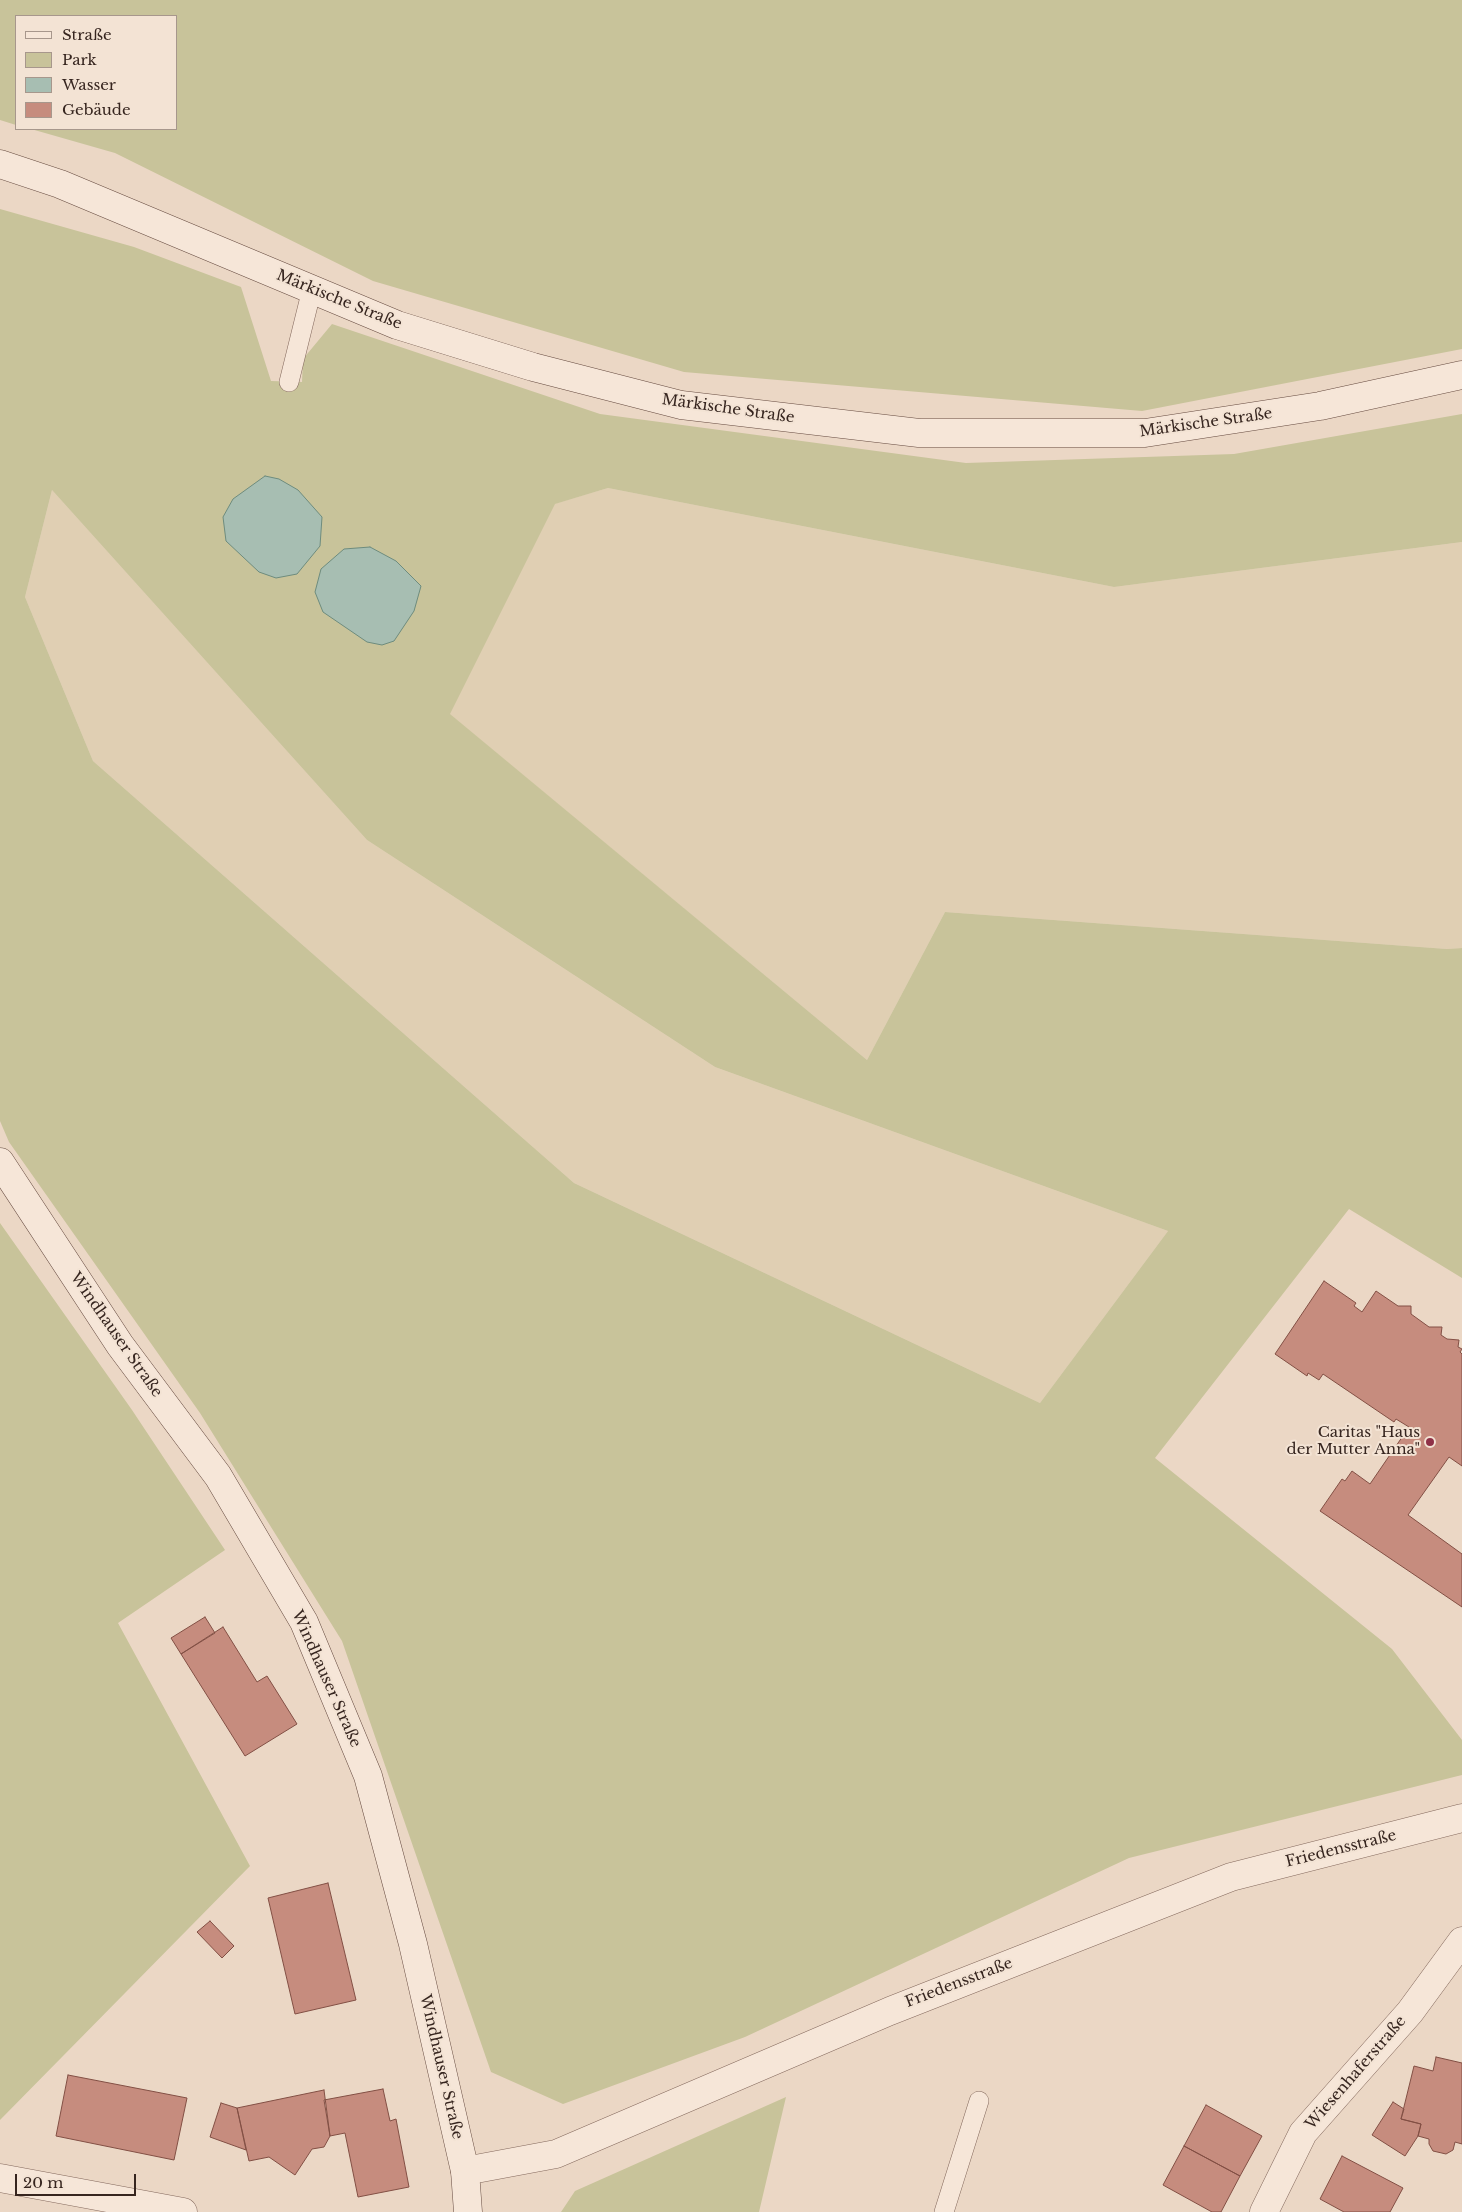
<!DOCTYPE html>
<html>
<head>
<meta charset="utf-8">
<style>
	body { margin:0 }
	#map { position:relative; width:1462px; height:2212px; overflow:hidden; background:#ebd7c5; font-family:"Libre Baskerville",serif }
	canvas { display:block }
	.legend { position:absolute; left:15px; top:15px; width:162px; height:115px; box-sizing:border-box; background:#f3e3d4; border:1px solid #a7978c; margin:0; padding:6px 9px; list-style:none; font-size:15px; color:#36251f }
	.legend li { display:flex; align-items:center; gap:10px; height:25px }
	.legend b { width:25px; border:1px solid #a7978c }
	.scale { position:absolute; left:15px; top:2174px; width:121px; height:22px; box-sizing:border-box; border:2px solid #36251f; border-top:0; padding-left:6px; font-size:15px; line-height:18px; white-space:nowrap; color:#36251f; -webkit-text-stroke:4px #f3e3d4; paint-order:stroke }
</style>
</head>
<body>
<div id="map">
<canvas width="1462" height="2212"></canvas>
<ul class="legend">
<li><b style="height:6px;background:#f6e6d8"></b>Straße</li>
<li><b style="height:14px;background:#c8c39a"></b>Park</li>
<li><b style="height:14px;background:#a7beb2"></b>Wasser</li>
<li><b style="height:14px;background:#c68c7e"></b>Gebäude</li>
</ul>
<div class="scale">20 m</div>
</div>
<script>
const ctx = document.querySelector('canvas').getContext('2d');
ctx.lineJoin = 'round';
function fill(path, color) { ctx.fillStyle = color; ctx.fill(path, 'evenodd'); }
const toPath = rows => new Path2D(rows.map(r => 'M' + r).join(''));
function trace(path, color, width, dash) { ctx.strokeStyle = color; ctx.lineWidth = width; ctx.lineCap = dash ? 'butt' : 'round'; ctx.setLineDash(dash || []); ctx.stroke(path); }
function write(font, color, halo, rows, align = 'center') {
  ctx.font = font + ' "Libre Baskerville",serif'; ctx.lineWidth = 4; ctx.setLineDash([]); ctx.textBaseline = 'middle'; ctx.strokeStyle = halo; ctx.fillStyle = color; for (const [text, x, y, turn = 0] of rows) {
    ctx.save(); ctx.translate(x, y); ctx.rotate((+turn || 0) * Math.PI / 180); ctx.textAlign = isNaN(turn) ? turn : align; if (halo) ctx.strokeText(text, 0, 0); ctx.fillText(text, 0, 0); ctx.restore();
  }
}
const farmland = toPath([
	[608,488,1114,587,1462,542,1462,948,1447,949,945,912,867,1060,449,714,554,504],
	[52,490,367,840,715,1067,1168,1231,1040,1403,574,1183,93,761,25,597]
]);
const green = toPath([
	[0,0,1462,0,1462,349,1142,411,684,372,373,281,115,153,31,129,176,129,176,16,16,16,16,125,0,120],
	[0,209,134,247,241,287,271,381,302,382,303,359,332,324,600,414,966,463,1234,454,1462,414,1462,542,1114,587,608,488,555,504,450,714,867,1060,945,912,1447,949,1462,948,1462,1278,1349,1209,1155,1458,1392,1649,1462,1740,1462,1775,1129,1858,745,2037,563,2104,491,2072,342,1641,200,1413,9,1142,0,1121],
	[52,490,367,840,715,1067,1168,1231,1040,1403,574,1183,93,761,25,597],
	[0,1223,132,1410,225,1550,118,1623,250,1866,0,2120],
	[786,2097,759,2212,561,2212,575,2191]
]);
const water = toPath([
	[265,476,279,479,298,490,322,517,320,546,297,574,276,578,259,572,226,541,223,517,233,499,265,476],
	[370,547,396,561,421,586,414,611,394,641,382,645,367,642,323,612,315,592,321,569,344,549,370,547]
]);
const building = toPath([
	[1324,1281,1356,1303,1354,1306,1362,1312,1376,1291,1398,1306,1411,1306,1411,1314,1429,1327,1442,1327,1441,1335,1447,1339,1459,1340,1458,1347,1462,1349,1460,1352,1462,1354,1462,1466,1449,1457,1408,1515,1462,1554,1462,1607,1320,1511,1342,1479,1345,1481,1352,1471,1370,1484,1409,1427,1396,1419,1394,1422,1323,1374,1319,1380,1308,1373,1307,1376,1275,1354,1324,1281],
	[205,1617,215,1633,181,1654,171,1638,205,1617],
	[223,1627,257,1682,267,1676,297,1724,245,1756,181,1654,223,1627],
	[328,1883,356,2000,295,2014,268,1898,328,1883],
	[210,1921,234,1946,222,1958,197,1932,210,1921],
	[1436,2057,1462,2063,1462,2144,1455,2142,1453,2150,1446,2154,1433,2151,1429,2144,1429,2139,1418,2136,1421,2124,1401,2119,1414,2066,1433,2071,1436,2057],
	[68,2075,187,2098,174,2160,56,2136,68,2075],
	[383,2089,390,2121,396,2119,409,2187,358,2197,345,2133,330,2136,324,2100,383,2089],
	[324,2090,330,2136,324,2147,312,2149,295,2175,269,2157,249,2161,237,2108,324,2090],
	[1393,2102,1404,2109,1401,2119,1421,2124,1418,2136,1405,2156,1372,2135,1393,2102],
	[221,2103,237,2108,246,2150,210,2137,221,2103],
	[1206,2105,1262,2136,1240,2176,1184,2146,1206,2105],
	[1184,2146,1240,2176,1221,2212,1212,2212,1163,2185,1184,2146],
	[1342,2156,1403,2188,1390,2212,1344,2212,1320,2199,1342,2156]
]);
const lane = toPath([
	[289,382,312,289],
	[944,2212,979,2101]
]);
const street = toPath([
	[465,2171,556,2154,890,2011,1231,1877,1462,1818],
	[0,2178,183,2212],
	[1264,2212,1303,2133,1410,2012,1462,1941]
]);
const secondary = toPath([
	[0,164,60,184,397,325,533,367,681,405,919,433,1145,433,1320,406,1462,375],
	[0,1162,120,1345,218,1476,304,1622,368,1776,413,1944,465,2171,468,2212]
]);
const markers = [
	[1430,1442,5,"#8f3147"]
];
const streetNames = [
	["Märkische Straße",339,300,22],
	["Märkische Straße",728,409,8],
	["Märkische Straße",1206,423,-8],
	["Windhauser Straße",116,1335,55],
	["Windhauser Straße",326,1679,66],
	["Friedensstraße",1341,1849,-14],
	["Friedensstraße",959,1983,-21],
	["Windhauser Straße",441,2067,77],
	["Wiesenhaferstraße",1356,2073,-49]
];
const poiNames = [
	["Caritas \"Haus",1420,1433],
	["der Mutter Anna\"",1420,1450]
];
fill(farmland, '#e0cfb3');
fill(green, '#c8c39a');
fill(water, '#a7beb2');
trace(water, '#6e8c7e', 1);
fill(building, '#c68c7e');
trace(building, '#824f44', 1);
trace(lane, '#84695d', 20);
trace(street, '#84695d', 29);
trace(secondary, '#664b40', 29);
trace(lane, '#f6e6d8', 19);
trace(street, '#f6e6d8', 28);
trace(secondary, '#f6e6d8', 28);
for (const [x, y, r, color] of markers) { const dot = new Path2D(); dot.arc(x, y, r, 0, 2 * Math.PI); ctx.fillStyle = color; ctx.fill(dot); trace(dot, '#f3e3d4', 2); }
write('15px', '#36251f', '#f3e3d4', streetNames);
write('15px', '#36251f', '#f3e3d4', poiNames, 'right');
</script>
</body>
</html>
